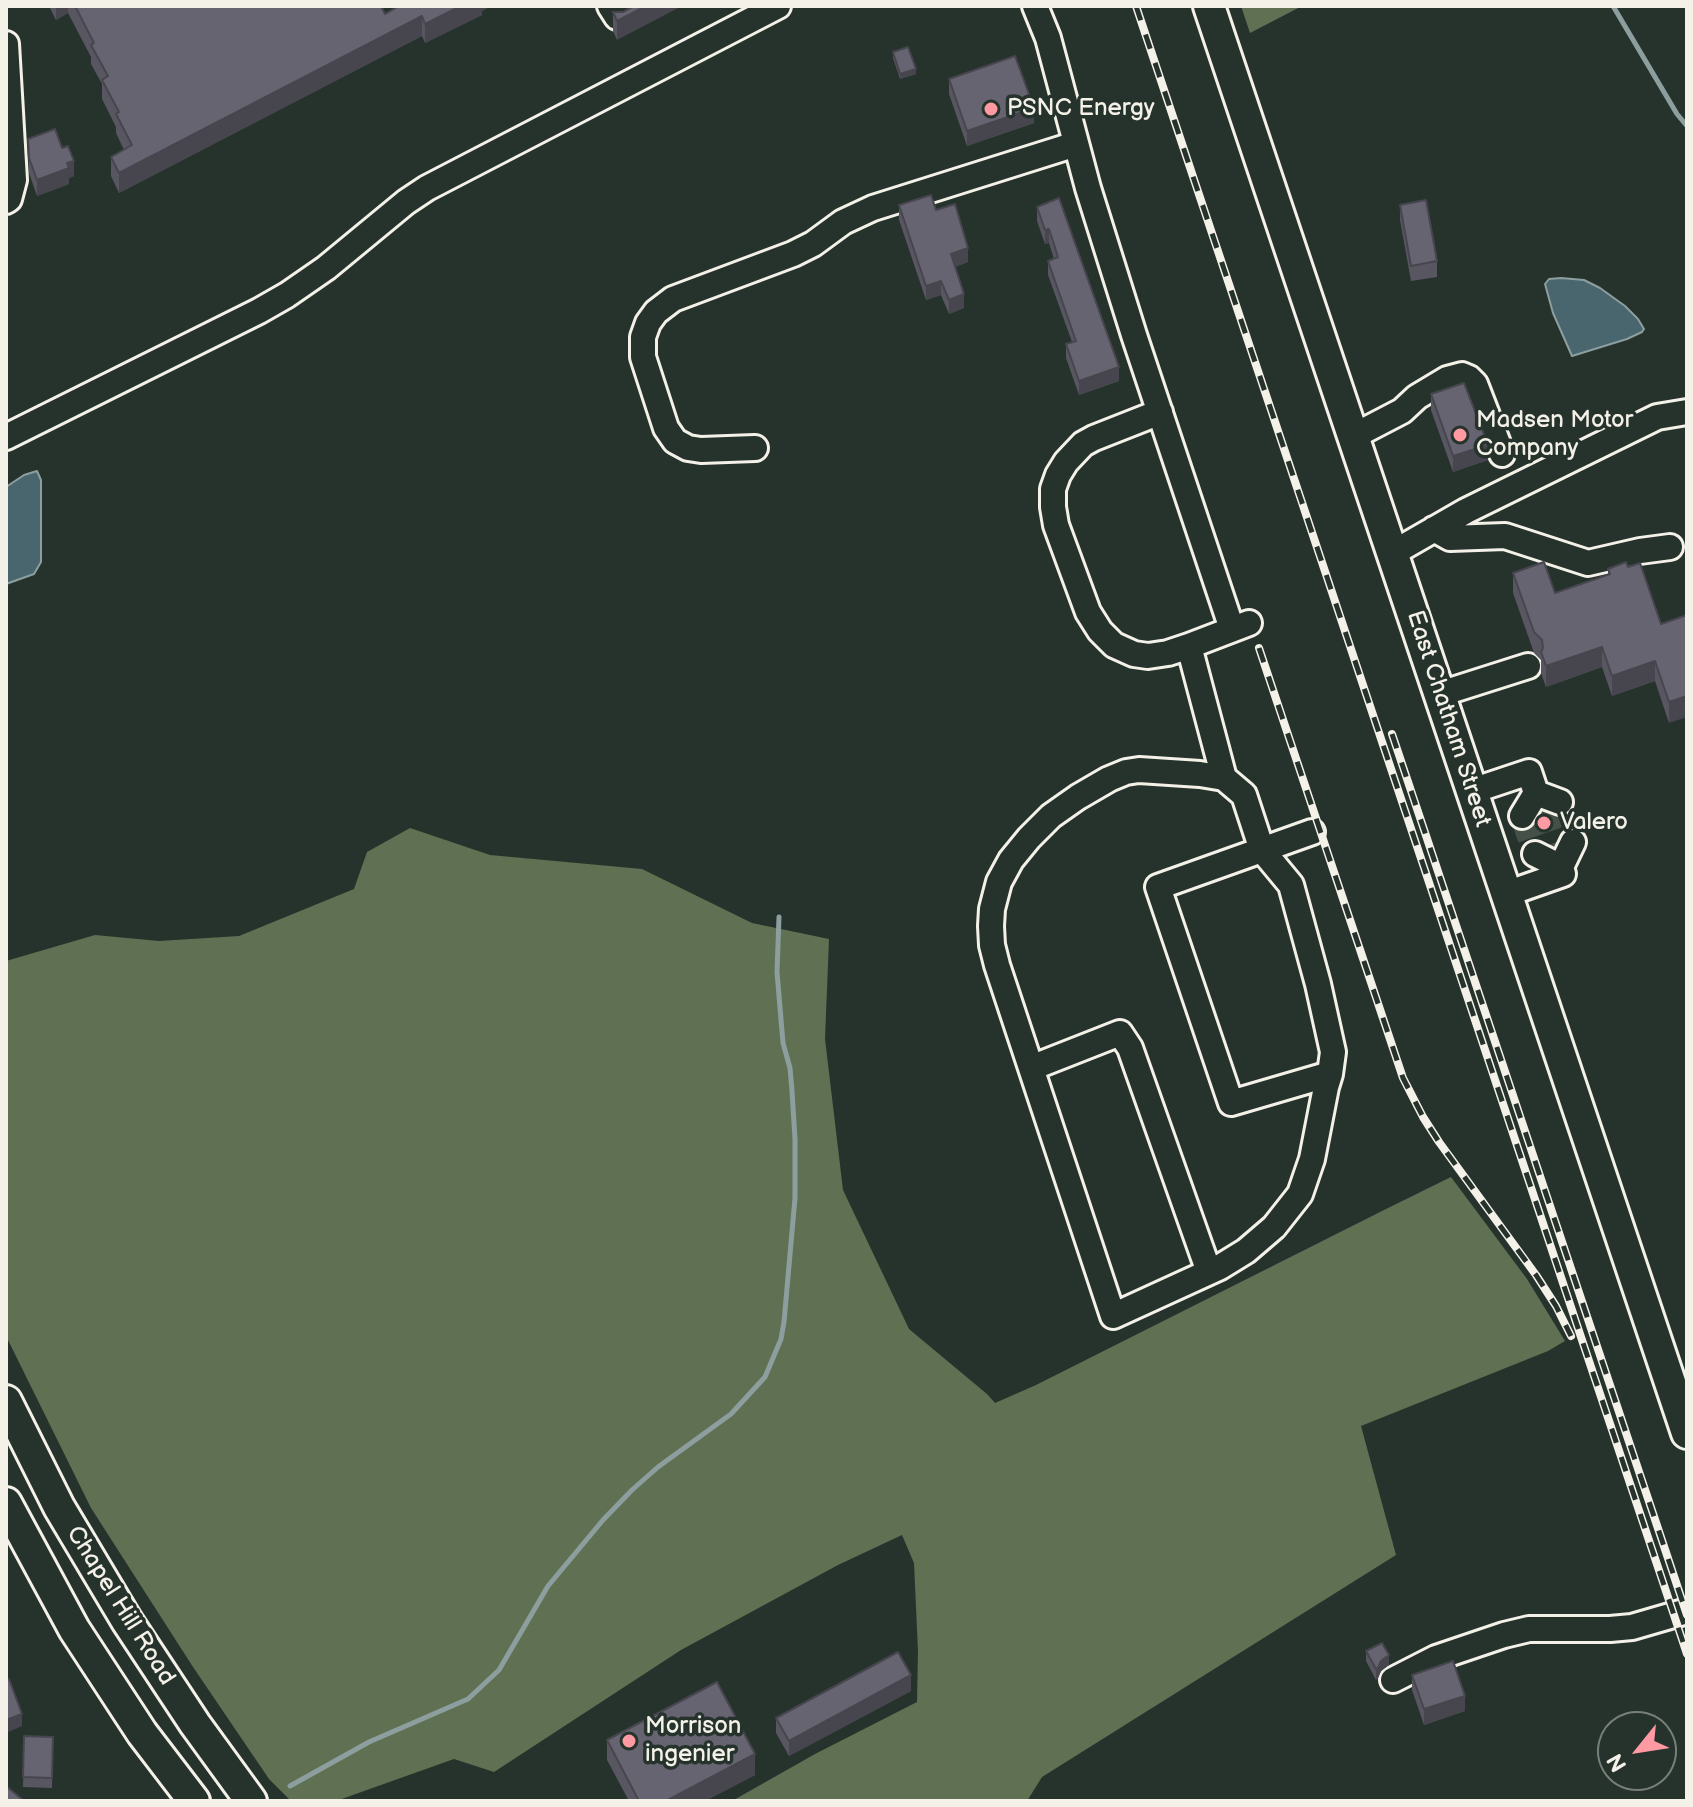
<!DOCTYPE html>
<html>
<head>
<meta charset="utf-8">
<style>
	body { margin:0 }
	#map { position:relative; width:1693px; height:1807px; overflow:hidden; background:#26332d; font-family:"Balsamiq Sans",sans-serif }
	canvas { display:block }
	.frame { position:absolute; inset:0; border:8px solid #f4f1e8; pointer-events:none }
	.north { position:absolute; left:1597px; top:1711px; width:80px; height:80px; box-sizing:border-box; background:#26332d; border:2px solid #787f78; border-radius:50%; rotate:240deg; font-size:22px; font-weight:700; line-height:32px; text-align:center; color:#f4f1e8 }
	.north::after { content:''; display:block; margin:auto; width:28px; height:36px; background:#ff9aa2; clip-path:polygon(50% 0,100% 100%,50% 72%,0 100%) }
</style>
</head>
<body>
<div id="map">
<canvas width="1693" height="1807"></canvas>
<div class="frame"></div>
<div class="north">N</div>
</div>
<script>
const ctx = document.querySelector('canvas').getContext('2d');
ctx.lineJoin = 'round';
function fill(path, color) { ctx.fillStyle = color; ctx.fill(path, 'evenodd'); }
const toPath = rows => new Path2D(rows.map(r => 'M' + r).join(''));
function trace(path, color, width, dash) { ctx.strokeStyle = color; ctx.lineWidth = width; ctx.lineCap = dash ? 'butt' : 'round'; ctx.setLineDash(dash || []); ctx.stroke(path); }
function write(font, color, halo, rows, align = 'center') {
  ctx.font = font + ' "Balsamiq Sans",sans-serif'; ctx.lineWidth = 7; ctx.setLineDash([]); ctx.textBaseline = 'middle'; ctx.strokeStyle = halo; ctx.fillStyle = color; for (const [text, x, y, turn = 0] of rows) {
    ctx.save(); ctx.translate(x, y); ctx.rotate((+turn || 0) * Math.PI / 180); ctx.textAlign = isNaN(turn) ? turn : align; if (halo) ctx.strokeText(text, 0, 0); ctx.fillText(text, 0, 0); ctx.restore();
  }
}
const green = toPath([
	[1241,6,1302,6,1250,33],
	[410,828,490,855,642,869,752,923,829,939,825,1039,843,1190,909,1329,987,1394,995,1403,1036,1385,1388,1208,1451,1177,1527,1279,1565,1341,1548,1351,1361,1426,1396,1555,1042,1777,1027,1801,732,1801,815,1754,917,1702,918,1651,914,1563,902,1535,838,1565,681,1650,494,1772,454,1759,336,1801,291,1801,269,1779,193,1667,91,1508,6,1336,6,961,95,935,159,941,239,936,354,889,367,852]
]);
const water = toPath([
	[1561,278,1584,280,1600,288,1625,306,1638,319,1644,329,1642,332,1627,339,1572,356,1553,313,1545,284,1549,279,1561,278],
	[37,471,41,480,41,562,34,574,6,584,6,487,24,475,37,471]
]);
const stream = toPath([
	[1613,6,1677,114,1687,126],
	[290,1786,369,1742,468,1699,499,1670,548,1586,603,1520,632,1490,658,1467,731,1414,765,1377,781,1339,784,1322,795,1198,795,1139,792,1091,790,1068,783,1043,777,972,779,917]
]);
const minorTunnel = toPath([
	[1560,802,1573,842],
	[1542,809,1555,847],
	[1522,816,1535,854]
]);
const minor = toPath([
	[610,6,617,17,638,6],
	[1035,6,1048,38,1088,188,1134,335,1232,629],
	[6,44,14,180,9,199,6,201],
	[1160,412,1094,438,1083,444,1066,462,1058,475,1053,489,1053,507,1056,525,1088,612,1100,631,1114,645,1134,654,1148,656,1168,653,1189,646,1249,623],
	[1354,436,1402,411,1417,397,1447,379,1462,375,1469,378,1475,384,1502,454],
	[6,437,259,311,287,295,326,268,406,202,427,188,778,6],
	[755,448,701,450,688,448,675,441,666,428,643,357,643,337,648,323,656,312,673,299,793,254,813,244,843,222,873,208,1076,144],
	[1434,529,1450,538,1505,536,1588,563,1640,551,1670,547],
	[1393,553,1466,511,1657,417,1687,412],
	[1189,646,1224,778,1244,795,1262,850,1291,885,1318,984,1333,1052,1330,1074,1326,1087,1312,1159,1300,1194,1274,1227,1246,1251,1220,1267,1113,1316,997,965,992,945,991,926,992,909,999,882,1011,860,1029,838,1051,816,1078,797,1109,779,1126,772,1139,770,1200,774,1224,778],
	[1440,694,1528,666],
	[1472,791,1529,772,1536,793,1522,816],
	[1536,793,1560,802],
	[1312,832,1158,887,1231,1103,1330,1074],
	[1561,867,1573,842],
	[1506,894,1563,874,1561,867,1535,854],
	[1031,1068,1120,1033,1130,1048,1209,1272],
	[1393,1680,1436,1658,1504,1635,1529,1629,1610,1629,1632,1627,1687,1611]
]);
const major = toPath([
	[1209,6,1687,1433],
	[6,1401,59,1507,127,1621,195,1724,251,1801],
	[6,1503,74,1629,142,1733,194,1801]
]);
const rail = toPath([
	[1136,6,1687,1654],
	[1259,648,1403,1078,1423,1117,1439,1142,1536,1275,1556,1306,1571,1336],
	[1392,734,1687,1615]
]);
const wall = toPath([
	[49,6,381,6,385,14,399,6,491,6,482,11,482,15,425,43,422,36,119,193,111,176,111,157,124,150,116,133,116,127,102,99,102,84,91,64,91,57,68,13,56,20],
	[613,12,623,12,617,40,613,31],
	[893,52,916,74,900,79,893,58],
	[949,79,1034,123,967,146,949,94],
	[28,139,74,176,69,178,69,184,37,196,29,173],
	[1059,198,1119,381,1079,395,1066,358,1066,344,1072,342,1048,275,1048,261,1054,259,1049,243,1045,244,1037,221,1037,207],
	[899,205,936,210,968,262,955,267,964,308,949,314,941,295,926,300,899,220],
	[1400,205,1437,261,1437,277,1411,281,1400,220],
	[1431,394,1488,460,1453,472,1431,410],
	[1628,567,1661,624,1687,615,1669,723,1655,681,1612,696,1602,667,1546,687,1541,673,1541,660,1534,653,1513,593,1513,573,1555,593,1608,575,1608,569],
	[1366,1651,1389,1665,1381,1671,1378,1678,1376,1680,1366,1661],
	[1412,1675,1465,1711,1424,1725,1412,1690],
	[911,1691,789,1756,776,1733,776,1718],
	[24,1736,53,1737,52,1788,23,1787],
	[607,1740,755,1775,705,1801,629,1801,607,1760]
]);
const shadedWall = toPath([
	[56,6,68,6,68,13,56,20],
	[461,6,491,6,482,11,482,15,425,43,425,24],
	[646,6,682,6,617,40,617,21],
	[422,16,422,36,119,193,119,173],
	[916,69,916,74,900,79,900,74],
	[1034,108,1034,123,967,146,967,131],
	[74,161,74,176,69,178,69,184,37,196,37,180,67,163],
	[1049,229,1049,243,1045,244,1045,230],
	[968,248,968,262,951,268,951,254],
	[941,281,941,295,926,300,926,286],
	[964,294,964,308,949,314,949,300],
	[1119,367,1119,381,1079,395,1079,381],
	[1488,445,1488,460,1453,472,1453,456],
	[1602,647,1602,667,1546,687,1546,666],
	[1655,661,1655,681,1612,696,1612,676],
	[1687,696,1687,717,1669,723,1669,702],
	[1389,1655,1389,1665,1381,1671,1378,1678,1376,1680,1376,1669,1381,1661],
	[911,1675,911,1691,789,1756,789,1741],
	[1465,1696,1465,1711,1424,1725,1424,1709],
	[22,1714,22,1726,6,1733,6,1720],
	[755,1754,755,1775,705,1801,666,1801]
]);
const building = toPath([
	[75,6,381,6,385,14,399,6,461,6,425,24,422,16,119,173,111,157,132,145,116,114,119,112,102,80,108,76,91,45,94,43,75,6],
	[634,6,646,6,617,21,613,12,623,12,634,6],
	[908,47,916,69,900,74,893,52,908,47],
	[1015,56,1034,108,967,131,949,79,1015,56],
	[55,129,62,148,68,146,74,161,67,163,69,168,37,180,29,158,28,139,55,129],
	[931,195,936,210,955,204,968,248,951,254,964,294,949,300,941,281,926,286,899,205,931,195],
	[1059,198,1119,367,1079,381,1066,344,1076,341,1048,261,1058,257,1049,229,1045,230,1037,207,1059,198],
	[1426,200,1437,261,1411,266,1400,205,1426,200],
	[1464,383,1488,445,1453,456,1431,394,1464,383],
	[1544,562,1555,593,1610,574,1608,569,1626,562,1628,567,1640,563,1661,624,1687,615,1687,696,1669,702,1655,661,1612,676,1602,647,1546,666,1541,652,1543,648,1542,640,1534,632,1513,573,1544,562],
	[1382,1643,1389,1655,1381,1661,1378,1668,1376,1669,1366,1651,1382,1643],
	[898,1652,911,1675,789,1741,776,1718,898,1652],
	[1453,1661,1465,1696,1424,1709,1412,1675,1453,1661],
	[9,1679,22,1714,6,1720,6,1680,9,1679],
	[717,1682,755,1754,666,1801,639,1801,607,1740,717,1682],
	[24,1736,53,1737,52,1778,23,1777,24,1736],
	[6,1786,24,1801,6,1801,6,1786]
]);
const markers = [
	[991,109,8,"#ff9aa2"],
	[1460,435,8,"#ff9aa2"],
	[1544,823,8,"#ff9aa2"],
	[629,1741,8,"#ff9aa2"]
];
const poiNames = [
	["PSNC Energy",1007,109],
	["Madsen Motor",1476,421],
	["Company",1476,449],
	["Valero",1560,823],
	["Morrison",645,1727],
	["ingenier",645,1755]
];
const streetNames = [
	["East Chatham Street",1448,719,72],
	["Chapel Hill Road",120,1606,58]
];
fill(green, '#607052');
fill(water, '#49666e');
trace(water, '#8d9e9f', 2);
trace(stream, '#8d9e9f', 5);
trace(minorTunnel, '#455049', 24, [24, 12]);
trace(minor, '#f4f1e8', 30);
trace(major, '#f4f1e8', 36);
trace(minor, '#26332d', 24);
trace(major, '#26332d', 30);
trace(rail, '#f4f1e8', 8);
trace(rail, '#26332d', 5, [15]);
fill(wall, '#585660');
fill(shadedWall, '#47464e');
fill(building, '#666470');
trace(building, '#47464e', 2);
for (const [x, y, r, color] of markers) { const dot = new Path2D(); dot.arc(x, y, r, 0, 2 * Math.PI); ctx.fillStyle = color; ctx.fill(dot); trace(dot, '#26332d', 3); }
write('24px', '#f4f1e8', '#26332d', poiNames, 'left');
write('24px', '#f4f1e8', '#26332d', streetNames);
</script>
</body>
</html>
